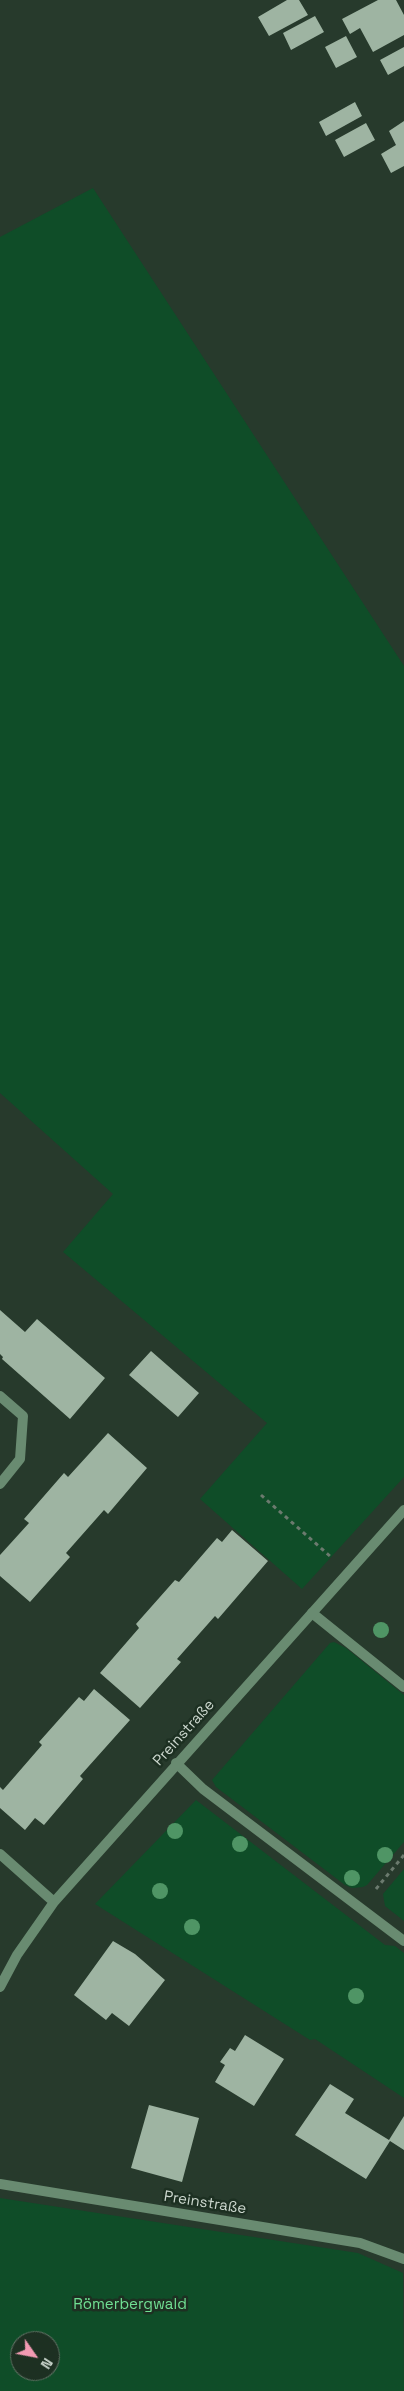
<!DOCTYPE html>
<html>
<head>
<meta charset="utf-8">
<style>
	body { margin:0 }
	#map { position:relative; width:404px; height:2391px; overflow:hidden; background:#273a2c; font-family:"Space Grotesk",sans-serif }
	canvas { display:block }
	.north { position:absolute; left:10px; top:2331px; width:50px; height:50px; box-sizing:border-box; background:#1d3022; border:1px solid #637266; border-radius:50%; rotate:123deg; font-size:14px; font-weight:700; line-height:20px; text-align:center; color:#cbd6cd }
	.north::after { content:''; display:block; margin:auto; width:18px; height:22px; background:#f19ab2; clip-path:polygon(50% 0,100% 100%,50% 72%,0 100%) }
</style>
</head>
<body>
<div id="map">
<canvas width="404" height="2391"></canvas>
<div class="north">N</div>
</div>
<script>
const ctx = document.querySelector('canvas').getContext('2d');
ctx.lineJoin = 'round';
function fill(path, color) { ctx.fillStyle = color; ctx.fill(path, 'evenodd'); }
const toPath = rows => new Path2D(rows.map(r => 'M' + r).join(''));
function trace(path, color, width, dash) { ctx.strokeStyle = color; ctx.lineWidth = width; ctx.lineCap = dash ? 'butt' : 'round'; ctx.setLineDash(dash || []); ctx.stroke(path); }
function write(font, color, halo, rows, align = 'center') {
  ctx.font = font + ' "Space Grotesk",sans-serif'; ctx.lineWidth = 5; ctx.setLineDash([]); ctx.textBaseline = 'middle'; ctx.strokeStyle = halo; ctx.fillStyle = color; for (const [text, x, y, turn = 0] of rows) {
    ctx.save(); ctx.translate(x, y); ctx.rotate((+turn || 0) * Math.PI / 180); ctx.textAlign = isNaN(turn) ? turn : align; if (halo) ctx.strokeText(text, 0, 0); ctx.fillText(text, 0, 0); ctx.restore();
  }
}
const green = toPath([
	[93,188,404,666,404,1477,302,1589,200,1499,267,1423,63,1252,113,1194,0,1093,0,237],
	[334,1642,346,1648,404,1695,404,1842,367,1885,363,1887,352,1888,345,1885,216,1787,212,1780,330,1643],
	[196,1800,385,1945,395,1946,404,1953,404,2098,315,2039,310,2040,95,1904],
	[404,1869,404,1921,385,1906,383,1894],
	[0,2198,358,2253,403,2273,404,2391,0,2391],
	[20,2341,50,2341,50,2371,20,2371]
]);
const building = toPath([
	[287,0,299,0,308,15,269,36,258,17],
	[378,0,396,0,404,15,404,35,373,52,360,28,350,34,342,19],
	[315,16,324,32,291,50,283,33],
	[346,36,357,57,336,68,325,47],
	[404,47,404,66,388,75,380,60],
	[355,102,362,116,326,136,319,122],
	[404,121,404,166,391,173,381,154,396,145,389,131],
	[366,123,375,140,344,157,335,140],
	[0,1310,25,1332,37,1319,105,1378,70,1419,2,1359,3,1357,0,1354],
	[151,1351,199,1393,178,1417,129,1375],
	[108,1433,147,1468,108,1514,104,1510,66,1553,70,1557,30,1602,0,1576,0,1555,29,1523,24,1519,64,1473,68,1477],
	[232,1530,268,1561,218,1619,215,1616,177,1659,181,1662,140,1708,100,1673,139,1628,136,1624,175,1580,179,1582,217,1538,222,1542],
	[94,1689,130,1720,80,1776,83,1779,44,1825,35,1818,25,1830,0,1808,0,1787,3,1790,42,1745,39,1742,79,1697,84,1701],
	[113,1941,135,1954,165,1980,129,2026,112,2013,106,2020,74,1995],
	[245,2035,284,2059,254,2106,215,2082,225,2065,220,2062,230,2048,235,2051],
	[330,2084,354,2099,345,2113,389,2140,404,2116,404,2150,390,2141,366,2179,295,2135],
	[149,2105,199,2118,182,2182,131,2168]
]);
const path = toPath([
	[261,1495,331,1557],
	[376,1889,404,1855]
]);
const service = toPath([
	[312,1613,404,1687],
	[176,1763,203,1789,404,1941]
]);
const minor = toPath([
	[0,1396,23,1416,20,1459,0,1484],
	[0,1854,54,1902],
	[0,1987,17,1955,54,1902,404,1510],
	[0,2184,360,2243,404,2259]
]);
const trees = [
	[381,1630],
	[175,1831],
	[240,1844],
	[385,1855],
	[352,1878],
	[160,1891],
	[192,1927],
	[356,1996]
];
const streetNames = [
	["Preinstraße",184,1733,-48],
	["Preinstraße",205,2203,9]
];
const parkNames = [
	["Römerbergwald",130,2305]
];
fill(green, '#0f4d28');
fill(building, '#9eb4a2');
trace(path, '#6b7a6e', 3, [4, 4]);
trace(service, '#698b71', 10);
trace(minor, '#698b71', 10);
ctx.fillStyle = '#4f9565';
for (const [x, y] of trees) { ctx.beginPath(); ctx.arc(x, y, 8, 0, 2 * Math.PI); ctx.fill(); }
write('15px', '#cbd6cd', '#1d3022', streetNames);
write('15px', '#70e093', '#1d3022', parkNames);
</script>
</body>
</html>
